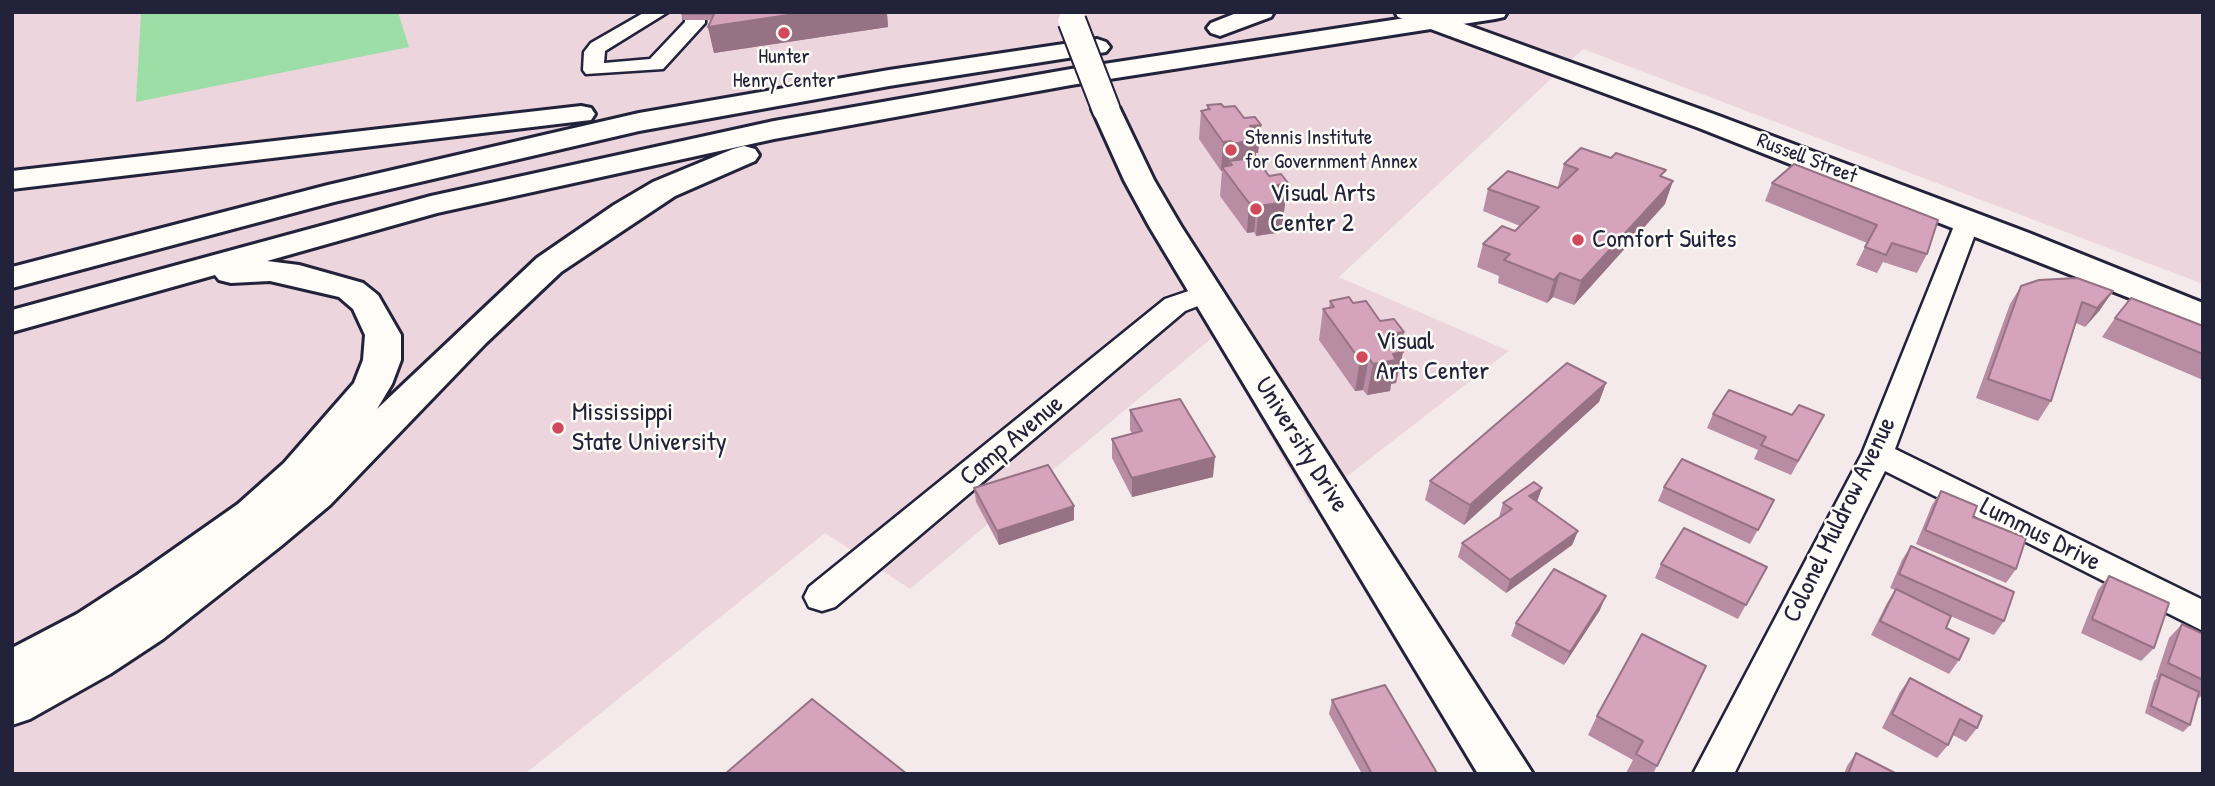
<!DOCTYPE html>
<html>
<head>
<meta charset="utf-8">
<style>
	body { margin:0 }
	#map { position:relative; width:2215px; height:786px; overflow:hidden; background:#f5eaeb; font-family:"Patrick Hand",sans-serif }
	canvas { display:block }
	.frame { position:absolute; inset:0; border:14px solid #22223b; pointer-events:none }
</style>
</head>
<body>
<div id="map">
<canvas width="2215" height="786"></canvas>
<div class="frame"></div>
</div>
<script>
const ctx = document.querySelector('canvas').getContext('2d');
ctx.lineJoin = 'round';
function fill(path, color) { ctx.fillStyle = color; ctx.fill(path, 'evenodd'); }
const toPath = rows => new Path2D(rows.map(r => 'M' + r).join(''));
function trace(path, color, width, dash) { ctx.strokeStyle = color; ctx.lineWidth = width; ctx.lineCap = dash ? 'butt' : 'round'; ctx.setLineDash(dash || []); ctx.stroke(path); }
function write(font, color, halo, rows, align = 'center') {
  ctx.font = font + ' "Patrick Hand",sans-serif'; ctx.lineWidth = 5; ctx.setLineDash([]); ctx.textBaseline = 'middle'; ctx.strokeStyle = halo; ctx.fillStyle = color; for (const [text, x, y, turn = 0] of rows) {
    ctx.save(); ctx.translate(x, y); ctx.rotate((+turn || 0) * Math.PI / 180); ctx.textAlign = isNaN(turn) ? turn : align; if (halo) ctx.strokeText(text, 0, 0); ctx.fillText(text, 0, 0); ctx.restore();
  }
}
const built = toPath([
	[12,12,2203,12,2203,284,1583,49,1339,277,1509,351,1310,505,1213,337,910,589,825,533,525,774,12,774]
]);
const green = toPath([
	[141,12,398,12,409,47,136,102]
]);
const street = toPath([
	[645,12,668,12,605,51,604,63,650,59,685,22,685,12,705,12,705,23,663,69,586,74,583,70,584,52,591,43,645,12],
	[1968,214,1977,216,1980,221,1895,449,2203,600,2203,631,1885,471,1734,774,1693,774,1862,454,1956,221,1959,216,1968,214],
	[1206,285,1216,287,1219,293,1216,299,1185,311,835,607,822,611,809,607,804,597,809,587,1165,299,1206,285]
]);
const secondary = toPath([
	[1395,12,1431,12,1719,116,2029,233,2203,303,2203,327,1699,128,1398,17,1395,12],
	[1106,101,1116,103,1120,109,1154,180,1181,226,1533,774,1478,774,1149,226,1124,180,1092,109,1096,103,1106,101]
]);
const primary = toPath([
	[1239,12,1274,12,1271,17,1220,36,1211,33,1207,28,1211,23,1239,12],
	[1445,12,1507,12,1504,17,1495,19,1071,85,774,139,437,213,267,261,299,265,363,283,378,295,401,335,401,360,392,384,377,409,537,258,614,205,653,182,733,149,744,146,755,149,759,155,755,161,675,196,561,272,486,343,330,505,281,546,163,639,110,674,30,719,12,725,12,648,77,614,137,575,238,504,284,463,354,383,363,360,365,335,353,309,339,297,270,281,231,283,219,280,215,275,12,332,12,310,431,196,774,121,1071,69,1445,12],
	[1097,39,1106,42,1110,47,1106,52,889,86,639,131,334,202,12,288,12,267,328,185,639,113,889,70,1097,39],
	[581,106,591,108,595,114,591,120,12,189,12,171,581,106]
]);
const secondaryBridge = toPath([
	[1072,21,1106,109]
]);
const wall = toPath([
	[682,14,887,14,888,27,714,53,708,27,711,20,683,20],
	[1207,105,1224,107,1244,118,1261,125,1258,153,1256,153,1255,162,1284,213,1283,213,1282,227,1276,228,1276,233,1256,236,1254,232,1247,233,1220,196,1222,171,1221,171,1199,139,1201,111,1207,110],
	[1564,164,1663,178,1665,204,1574,305,1553,297,1547,303,1498,283,1499,276,1477,267,1483,244,1515,231,1520,226,1483,211,1488,189,1558,188,1559,187,1558,186],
	[1794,164,1927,254,1917,273,1883,262,1877,273,1856,265,1867,243,1765,201,1772,183],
	[2077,278,2100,310,2085,327,2076,323,2051,401,2038,421,1976,398,2010,304,2021,286],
	[1330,301,1353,303,1380,321,1404,332,1400,348,1403,352,1396,383,1391,384,1390,391,1367,395,1363,390,1355,391,1319,340,1323,309,1329,308],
	[2115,318,2203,326,2203,380,2102,337],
	[1606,383,1599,402,1464,525,1425,500,1430,481],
	[1130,410,1213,477,1132,497,1112,458,1112,439,1132,434,1130,430],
	[1713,414,1792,415,1824,415,1791,475,1754,459,1758,450,1707,428],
	[1664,487,1774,500,1750,544,1658,501],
	[974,488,1074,520,999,545,976,502],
	[1542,488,1537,502,1578,531,1572,545,1506,593,1458,557,1462,543,1500,517,1499,517,1503,503],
	[1941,491,1973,517,2016,569,2006,583,1916,544,1932,505],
	[1911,546,2004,621,1994,635,1946,614,1946,628,1959,660,1949,674,1871,635,1887,603,1895,590,1890,588,1902,560],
	[1661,564,1767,567,1738,619,1655,578],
	[2109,576,2154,648,2141,661,2081,633,2098,590],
	[1600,610,1564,665,1511,636,1516,623],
	[2182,624,2203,634,2203,694,2199,698,2197,698,2190,725,2183,732,2145,713,2154,681,2157,678,2156,677,2169,638],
	[1706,666,1653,774,1626,773,1633,760,1588,735,1597,716],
	[1910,678,1977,728,1966,742,1953,735,1948,745,1937,758,1882,728,1900,692],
	[1332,700,1437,773,1436,774,1362,774,1329,714],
	[1856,753,1897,774,1844,774,1847,766]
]);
const shadedWall = toPath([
	[808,12,902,12,887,14,888,27,714,53,708,27],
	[1261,125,1258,153,1256,153,1255,166,1232,173,1234,144,1250,126],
	[1231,141,1228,170,1222,167,1222,171,1221,171,1223,142],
	[1673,181,1665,204,1574,305,1581,281],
	[1288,183,1282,227,1276,228,1276,233,1256,236,1259,206,1277,185],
	[1257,202,1254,232,1247,233,1249,203],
	[1560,273,1553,297,1547,303,1554,280],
	[2113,291,2100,310,2085,327,2097,308],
	[1404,332,1399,353,1403,352,1396,383,1391,384,1390,391,1367,395,1373,364,1391,334],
	[1369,358,1363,390,1355,391,1360,360],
	[1606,383,1599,402,1464,525,1470,505],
	[1215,457,1213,477,1132,497,1132,478],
	[1542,488,1537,501,1524,510,1529,496],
	[1074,506,1074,520,999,545,997,531],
	[1578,531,1572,545,1506,593,1510,580],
	[1606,596,1600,610,1564,665,1570,652]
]);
const building = toPath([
	[689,12,715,12,714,14,682,14,689,12],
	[715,12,808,12,708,27,715,12],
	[1221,104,1224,107,1235,106,1244,118,1255,117,1261,125,1250,126,1258,138,1234,144,1231,141,1223,142,1201,111,1210,109,1207,105,1221,104],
	[1581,148,1611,158,1616,153,1666,170,1660,176,1673,181,1581,281,1560,273,1554,280,1504,260,1510,254,1483,244,1502,226,1515,231,1539,207,1488,189,1508,171,1558,188,1578,169,1564,164,1581,148],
	[1245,159,1248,163,1259,162,1269,176,1281,174,1288,183,1277,185,1285,198,1277,199,1279,203,1259,206,1257,202,1249,203,1222,167,1232,165,1229,161,1245,159],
	[1794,164,1938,220,1927,254,1892,243,1886,255,1865,247,1877,225,1772,183,1794,164],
	[2077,278,2113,291,2097,308,2082,302,2051,401,1988,379,2021,286,2039,280,2077,278],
	[1349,297,1353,303,1366,301,1380,321,1394,319,1404,332,1391,334,1403,352,1393,354,1396,360,1373,364,1369,358,1360,360,1323,309,1334,307,1330,301,1349,297],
	[2131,298,2203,326,2203,354,2115,318,2131,298],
	[1567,363,1606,383,1470,505,1430,481,1567,363],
	[1729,390,1792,415,1799,405,1824,415,1798,461,1761,445,1766,437,1713,414,1729,390],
	[1180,399,1215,457,1132,478,1112,439,1142,431,1130,410,1180,399],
	[1682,459,1774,500,1758,530,1664,487,1682,459],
	[1048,465,1074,506,997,531,974,488,1048,465],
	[1534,482,1542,488,1529,496,1578,531,1510,580,1462,543,1512,509,1503,503,1534,482],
	[1941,491,1977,506,1973,517,2026,538,2016,569,1925,530,1941,491],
	[1684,528,1767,567,1746,605,1661,564,1684,528],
	[1911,546,2014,592,2004,621,1899,574,1911,546],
	[1554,569,1606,596,1570,652,1516,623,1554,569],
	[2109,576,2169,603,2154,648,2092,619,2109,576],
	[1896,589,1951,616,1946,628,1969,639,1959,660,1880,621,1896,589],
	[2182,624,2203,634,2203,680,2168,663,2182,624],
	[1642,634,1706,666,1657,766,1636,754,1643,741,1597,716,1642,634],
	[2161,674,2199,692,2190,725,2151,706,2161,674],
	[1910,678,1982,716,1977,728,1960,719,1948,745,1892,714,1910,678],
	[1385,685,1437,773,1433,774,1372,774,1332,700,1385,685],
	[812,699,907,774,725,774,812,699],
	[1856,753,1897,774,1848,774,1856,753]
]);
const markers = [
	[784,33,7,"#d1495b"],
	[1231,150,7,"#d1495b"],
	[1256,209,7,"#d1495b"],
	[1578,240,7,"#d1495b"],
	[1362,357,7,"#d1495b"],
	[558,428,7,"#d1495b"]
];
const farPoinames = [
	["Hunter",784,57],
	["Henry Center",784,81],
	["Stennis Institute",1245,138,"left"],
	["for Government Annex",1245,162,"left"]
];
const farStreetnames = [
	["Russell Street",1807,159,21]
];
const poiNames = [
	["Visual Arts",1270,194],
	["Center 2",1270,224],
	["Comfort Suites",1592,240],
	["Visual",1376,342],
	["Arts Center",1376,372],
	["Mississippi",572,413],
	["State University",572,443]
];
const streetNames = [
	["Camp Avenue",1012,441,-40],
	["University Drive",1301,445,58],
	["Colonel Muldrow Avenue",1840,520,-64],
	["Lummus Drive",2040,535,27]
];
fill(built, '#ecd5dd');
fill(green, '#9ddea7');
trace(street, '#22223b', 5);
trace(secondary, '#22223b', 6);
trace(primary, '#22223b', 6);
fill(street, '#fdfcf7');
fill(secondary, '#fdfcf7');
fill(primary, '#fdfcf7');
trace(secondaryBridge, '#22223b', 31, []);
trace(secondaryBridge, '#fdfcf7', 27);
fill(wall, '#b88ca3');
fill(shadedWall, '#967284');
fill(building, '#d6a3bd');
trace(building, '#967284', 2);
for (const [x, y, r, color] of markers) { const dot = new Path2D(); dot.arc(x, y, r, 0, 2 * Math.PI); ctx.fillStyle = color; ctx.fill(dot); trace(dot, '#fdfcf7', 2.5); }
write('21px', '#22223b', '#fdfcf7', farPoinames);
write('21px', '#22223b', '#fdfcf7', farStreetnames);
write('26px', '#22223b', '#fdfcf7', poiNames, 'left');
write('26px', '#22223b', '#fdfcf7', streetNames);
</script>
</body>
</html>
